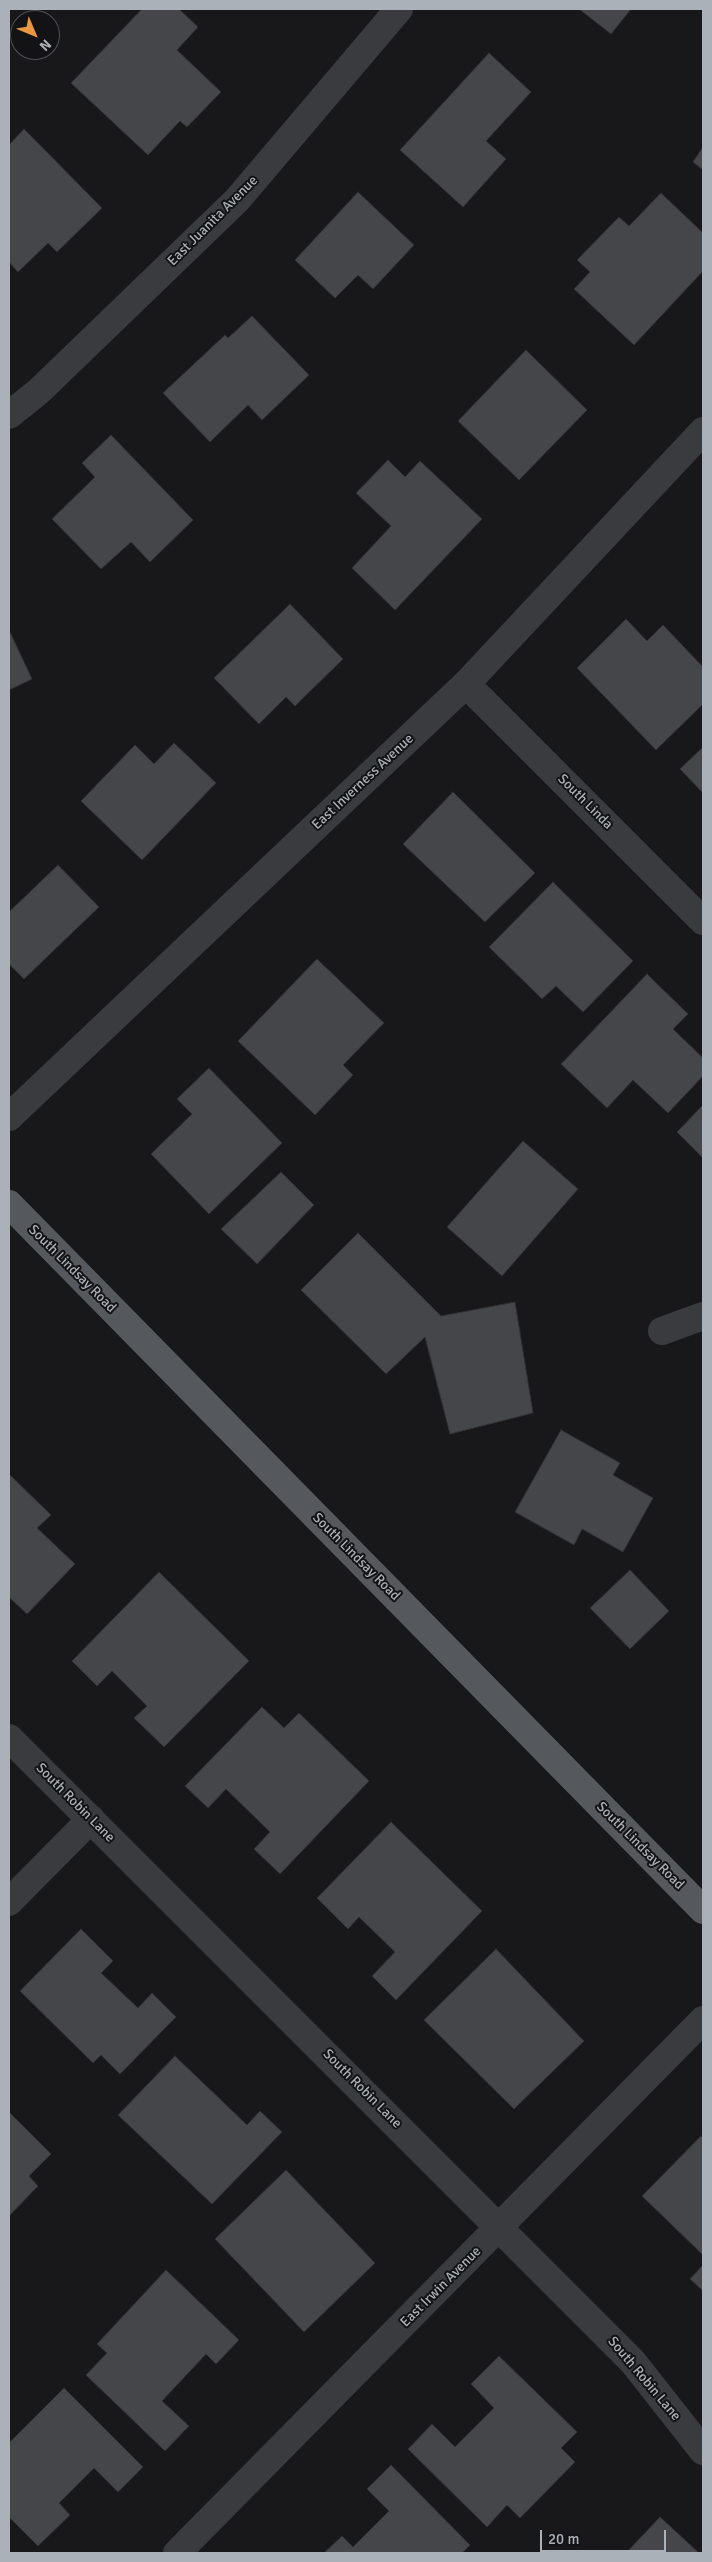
<!DOCTYPE html>
<html>
<head>
<meta charset="utf-8">
<style>
	body { margin:0 }
	#map { position:relative; width:712px; height:2562px; overflow:hidden; background:#18181a; font-family:Signika,sans-serif }
	canvas { display:block }
	.frame { position:absolute; inset:0; border:10px solid #abb1b9; pointer-events:none }
	.north { position:absolute; left:10px; top:10px; width:50px; height:50px; box-sizing:border-box; background:#131315; border:1px solid #505257; border-radius:50%; rotate:135deg; font-size:14px; font-weight:700; line-height:20px; text-align:center; color:#abb1b9 }
	.north::after { content:''; display:block; margin:auto; width:18px; height:22px; background:#e99841; clip-path:polygon(50% 0,100% 100%,50% 72%,0 100%) }
	.scale { position:absolute; left:540px; top:2530px; width:126px; height:22px; box-sizing:border-box; border:2px solid #abb1b9; border-top:0; padding-left:6px; font-size:15px; line-height:18px; white-space:nowrap; color:#abb1b9; -webkit-text-stroke:4px #131315; paint-order:stroke }
</style>
</head>
<body>
<div id="map">
<canvas width="712" height="2562"></canvas>
<div class="frame"></div>
<div class="north">N</div>
<div class="scale">20 m</div>
</div>
<script>
const ctx = document.querySelector('canvas').getContext('2d');
ctx.lineJoin = 'round';
function fill(path, color) { ctx.fillStyle = color; ctx.fill(path, 'evenodd'); }
const toPath = rows => new Path2D(rows.map(r => 'M' + r).join(''));
function trace(path, color, width, dash) { ctx.strokeStyle = color; ctx.lineWidth = width; ctx.lineCap = dash ? 'butt' : 'round'; ctx.setLineDash(dash || []); ctx.stroke(path); }
function write(font, color, halo, rows, align = 'center') {
  ctx.font = font + ' Signika,sans-serif'; ctx.lineWidth = 4; ctx.setLineDash([]); ctx.textBaseline = 'middle'; ctx.strokeStyle = halo; ctx.fillStyle = color; for (const [text, x, y, turn = 0] of rows) {
    ctx.save(); ctx.translate(x, y); ctx.rotate((+turn || 0) * Math.PI / 180); ctx.textAlign = isNaN(turn) ? turn : align; if (halo) ctx.strokeText(text, 0, 0); ctx.fillText(text, 0, 0); ctx.restore();
  }
}
const building = toPath([
	[142,9,179,9,198,27,177,50,221,92,187,127,180,121,148,155,71,83,142,9],
	[579,9,631,9,611,34,579,9],
	[489,53,531,92,486,141,506,159,463,207,400,150,489,53],
	[24,129,102,208,57,252,48,243,18,272,9,262,9,145,24,129],
	[703,147,703,170,693,162,703,147],
	[358,192,414,245,373,289,358,275,335,298,295,260,358,192],
	[661,193,703,233,703,271,634,345,574,289,590,272,577,260,619,217,629,226,661,193],
	[252,316,309,375,262,420,248,405,210,442,163,393,225,335,228,338,252,316],
	[526,350,587,410,519,480,458,421,526,350],
	[111,435,193,520,150,562,131,542,101,569,52,519,95,477,82,463,111,435],
	[388,460,405,477,420,461,482,519,395,610,352,568,391,526,356,493,388,460],
	[290,604,343,659,295,706,286,697,259,724,214,678,290,604],
	[626,619,647,641,663,625,703,667,703,704,656,750,577,668,626,619],
	[9,630,32,679,9,690,9,630],
	[174,743,216,783,142,860,81,801,135,745,154,764,174,743],
	[703,747,703,793,680,769,703,747],
	[453,792,535,873,485,922,403,844,453,792],
	[58,865,99,907,24,979,9,964,9,912,58,865],
	[553,882,633,961,583,1012,556,986,542,999,489,947,553,882],
	[317,959,384,1023,343,1065,353,1075,315,1115,238,1041,317,959],
	[647,974,688,1014,673,1029,703,1058,703,1076,668,1113,633,1080,607,1108,561,1064,647,974],
	[209,1068,282,1143,209,1214,151,1154,192,1114,177,1099,209,1068],
	[703,1105,703,1158,677,1132,703,1105],
	[523,1141,578,1189,502,1276,447,1227,523,1141],
	[281,1172,314,1205,257,1264,221,1229,281,1172],
	[358,1233,441,1316,515,1302,533,1413,450,1434,425,1337,386,1374,301,1290,358,1233],
	[561,1430,620,1463,613,1475,653,1498,623,1552,582,1529,574,1545,515,1512,561,1430],
	[9,1474,51,1515,37,1528,75,1564,27,1614,9,1597,9,1474],
	[630,1570,669,1611,630,1649,590,1608,630,1570],
	[159,1572,249,1661,164,1747,134,1718,147,1706,112,1671,97,1686,72,1661,159,1572],
	[262,1707,284,1728,299,1713,369,1781,280,1874,254,1849,270,1832,226,1789,208,1808,185,1786,262,1707],
	[391,1822,482,1911,396,2000,372,1976,395,1952,359,1917,348,1929,317,1898,391,1822],
	[81,1929,113,1961,101,1973,138,2008,152,1993,176,2017,120,2074,101,2055,93,2063,20,1991,81,1929],
	[496,1949,584,2041,514,2109,424,2020,496,1949],
	[175,2056,247,2125,260,2111,282,2132,212,2204,118,2115,175,2056],
	[9,2112,51,2154,29,2176,38,2186,9,2216,9,2112],
	[701,2136,703,2138,703,2255,642,2196,701,2136],
	[286,2170,375,2263,304,2332,215,2239,286,2170],
	[703,2265,703,2291,690,2279,703,2265],
	[166,2270,239,2340,216,2364,206,2354,162,2401,189,2426,165,2451,86,2375,107,2353,97,2344,166,2270],
	[499,2356,577,2432,561,2448,575,2462,520,2518,507,2505,487,2527,408,2449,432,2424,455,2447,494,2408,471,2384,499,2356],
	[64,2388,143,2467,118,2492,94,2468,59,2503,70,2515,38,2546,9,2517,9,2443,64,2388],
	[391,2465,470,2545,462,2553,324,2553,342,2536,353,2547,389,2511,367,2489,391,2465],
	[660,2517,699,2553,626,2553,660,2517]
]);
const minor = toPath([
	[9,415,38,392,237,200,399,9],
	[466,684,703,921],
	[9,1117,466,684,703,431],
	[662,1331,703,1316],
	[9,1738,633,2362,703,2451],
	[9,1902,91,1819],
	[177,2553,703,2020]
]);
const major = toPath([
	[9,1204,703,1910]
]);
const streetNames = [
	["East Juanita Avenue",213,221,-45],
	["East Inverness Avenue",363,782,-43],
	["South Linda",585,802,45],
	["South Lindsay Road",72,1269,45],
	["South Lindsay Road",356,1557,45],
	["South Robin Lane",75,1803,45],
	["South Lindsay Road",640,1846,45],
	["South Robin Lane",362,2089,45],
	["East Irwin Avenue",441,2287,-45],
	["South Robin Lane",644,2379,50]
];
fill(building, '#45464a');
trace(building, '#323236', 1);
trace(minor, '#393b3f', 28);
trace(major, '#55585d', 28);
write('14px', '#abb1b9', '#131315', streetNames);
</script>
</body>
</html>
